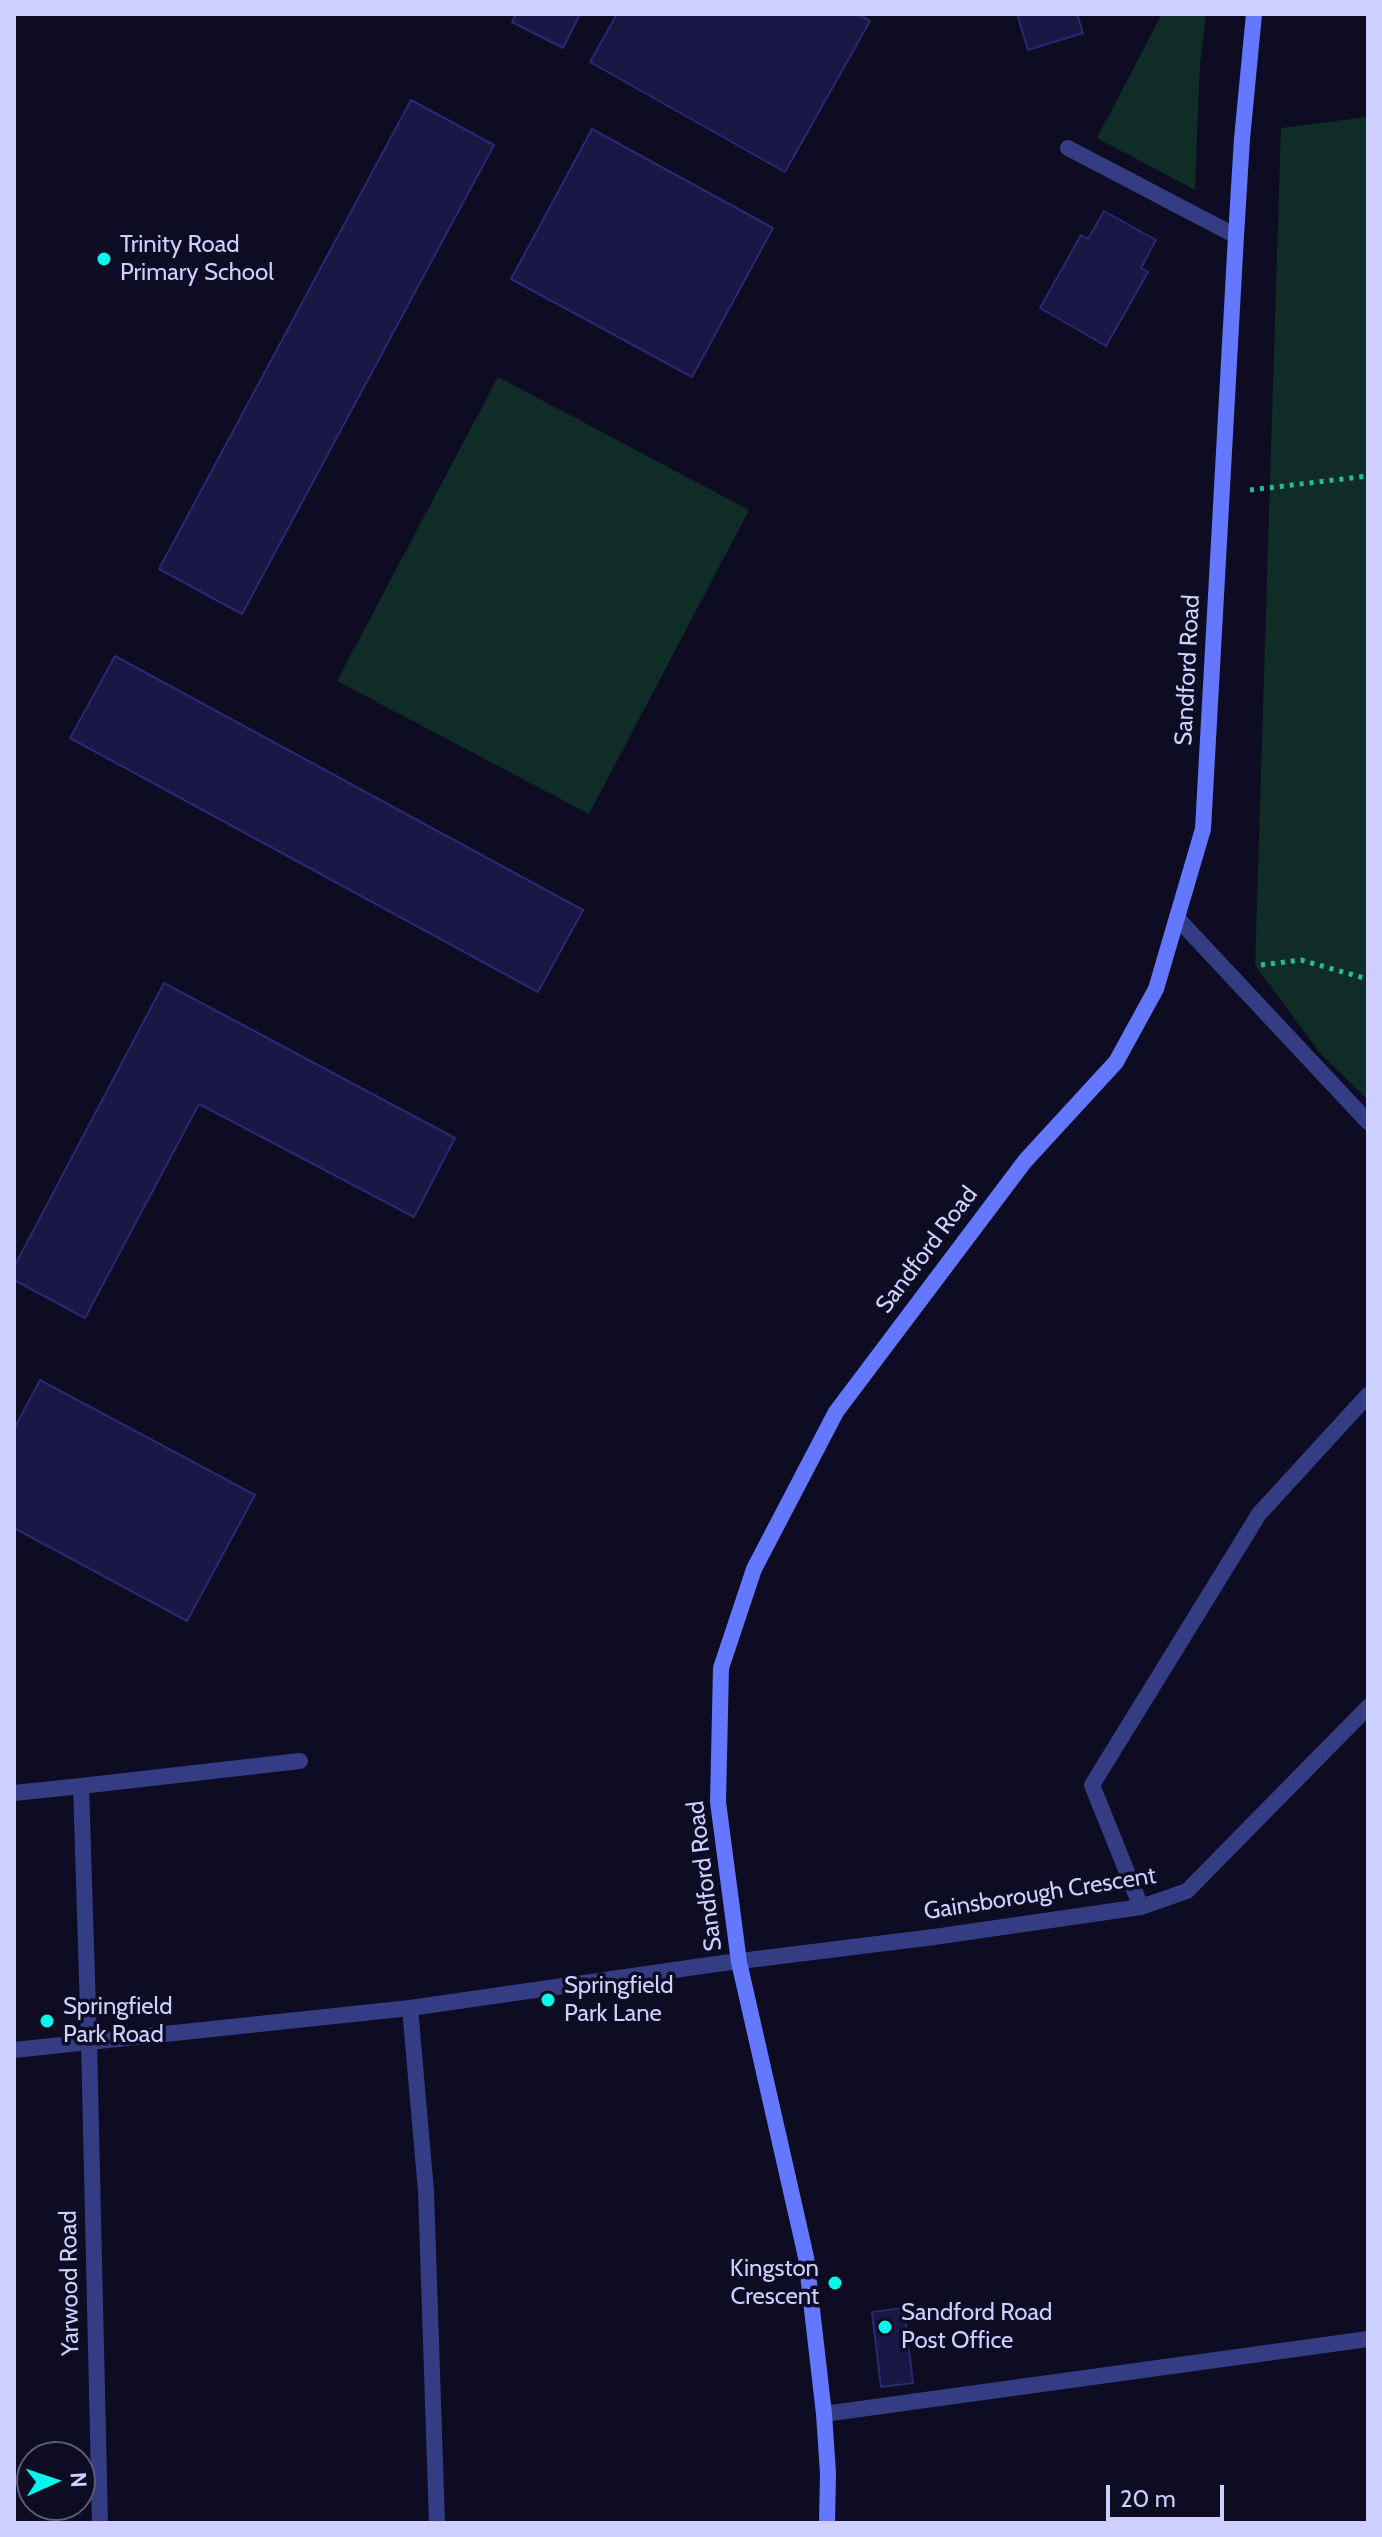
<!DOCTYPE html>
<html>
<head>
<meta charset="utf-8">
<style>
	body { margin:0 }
	#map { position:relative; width:1382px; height:2537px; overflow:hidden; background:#0d0c22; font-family:Cabin,sans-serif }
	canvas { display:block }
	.frame { position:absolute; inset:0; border:16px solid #cdcfff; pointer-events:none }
	.north { position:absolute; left:16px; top:2441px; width:80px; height:80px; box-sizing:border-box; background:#0d0c22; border:2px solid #5a5a7a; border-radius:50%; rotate:87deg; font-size:22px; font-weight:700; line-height:32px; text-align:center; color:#cdcfff }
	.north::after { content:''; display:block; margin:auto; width:28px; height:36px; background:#00f8ed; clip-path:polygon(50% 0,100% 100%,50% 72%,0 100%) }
	.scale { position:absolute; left:1106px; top:2485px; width:118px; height:36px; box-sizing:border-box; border:4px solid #cdcfff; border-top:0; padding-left:10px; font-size:24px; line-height:28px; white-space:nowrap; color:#cdcfff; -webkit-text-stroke:6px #0d0c22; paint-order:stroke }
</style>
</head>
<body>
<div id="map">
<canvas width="1382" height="2537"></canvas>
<div class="frame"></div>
<div class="north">N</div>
<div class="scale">20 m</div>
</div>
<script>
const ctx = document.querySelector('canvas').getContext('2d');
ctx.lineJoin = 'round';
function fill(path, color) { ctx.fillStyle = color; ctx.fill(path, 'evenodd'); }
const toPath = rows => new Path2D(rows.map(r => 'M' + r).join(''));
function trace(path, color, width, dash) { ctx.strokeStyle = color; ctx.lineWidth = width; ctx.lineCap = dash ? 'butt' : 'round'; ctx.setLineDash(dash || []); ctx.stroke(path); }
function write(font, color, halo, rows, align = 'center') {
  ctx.font = font + ' Cabin,sans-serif'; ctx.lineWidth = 7; ctx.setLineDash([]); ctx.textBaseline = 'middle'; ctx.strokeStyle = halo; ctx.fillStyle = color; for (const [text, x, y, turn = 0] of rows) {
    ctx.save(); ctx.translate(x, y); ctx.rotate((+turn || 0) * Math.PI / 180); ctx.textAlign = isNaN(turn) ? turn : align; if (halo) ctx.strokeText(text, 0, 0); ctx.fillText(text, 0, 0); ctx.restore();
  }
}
const green = toPath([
	[1162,14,1206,14,1200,64,1195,190,1097,138],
	[1368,117,1368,1100,1319,1052,1255,965,1281,128],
	[498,377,749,510,589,814,337,681]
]);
const building = toPath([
	[516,14,580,14,563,48,512,22,516,14],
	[617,14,857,14,870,21,785,172,590,62,617,14],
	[1017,14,1077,14,1083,33,1028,50,1017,14],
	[411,100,494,145,242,614,159,569,411,100],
	[592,129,773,228,692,377,511,279,592,129],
	[1104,211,1156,240,1141,268,1148,272,1106,346,1040,308,1081,235,1088,239,1104,211],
	[115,656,583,910,538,992,70,738,115,656],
	[164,983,455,1138,414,1217,199,1104,85,1318,14,1280,14,1267,164,983],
	[40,1380,255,1495,187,1621,14,1528,14,1429,40,1380],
	[904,2308,913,2383,881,2387,872,2312,904,2308]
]);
const path = toPath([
	[1250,490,1368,476],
	[1261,965,1301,960,1364,978]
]);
const lane = toPath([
	[1068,148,1236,236],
	[1177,918,1368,1122],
	[14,1793,81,1786],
	[1141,1907,1092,1785,1259,1514,1368,1395],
	[410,2008,426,2191,437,2523],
	[89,2042,81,1786,300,1761]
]);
const street = toPath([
	[89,2042,100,2523],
	[14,2050,410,2008,716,1964,934,1937,1141,1907,1187,1891,1368,1707],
	[824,2414,1368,2339]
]);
const secondary = toPath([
	[827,2523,828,2473,824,2414,806,2257,739,1962,718,1802,721,1668,754,1569,836,1412,1025,1161,1116,1062,1156,989,1203,829,1236,236,1242,139,1254,14]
]);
const markers = [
	[104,259,8,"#00f8ed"],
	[548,2000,8,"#00f8ed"],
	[47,2021,8,"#00f8ed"],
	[835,2283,8,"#00f8ed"],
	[885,2327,8,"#00f8ed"]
];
const poiNames = [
	["Trinity Road",120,245],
	["Primary School",120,273],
	["Springfield",564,1986],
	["Park Lane",564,2014],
	["Springfield",63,2007],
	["Park Road",63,2035],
	["Kingston",819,2269,"right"],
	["Crescent",819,2297,"right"],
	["Sandford Road",901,2313],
	["Post Office",901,2341]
];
const streetNames = [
	["Sandford Road",1188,670,-87],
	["Sandford Road",927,1250,-53],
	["Sandford Road",705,1876,-97],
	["Gainsborough Crescent",1040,1894,-9],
	["Yarwood Road",70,2283,-91]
];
fill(green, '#0f2c27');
fill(building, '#1a1744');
trace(building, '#2b2772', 2);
trace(path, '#26ba9c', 5, [4, 6]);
trace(lane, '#343c84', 16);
trace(street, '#343c84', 16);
trace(secondary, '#6477ff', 16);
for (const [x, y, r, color] of markers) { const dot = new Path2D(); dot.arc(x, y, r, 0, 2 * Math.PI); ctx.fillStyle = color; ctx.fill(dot); trace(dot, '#0d0c22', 3); }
write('24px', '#cdcfff', '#0d0c22', poiNames, 'left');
write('24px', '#cdcfff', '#0d0c22', streetNames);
</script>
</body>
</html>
